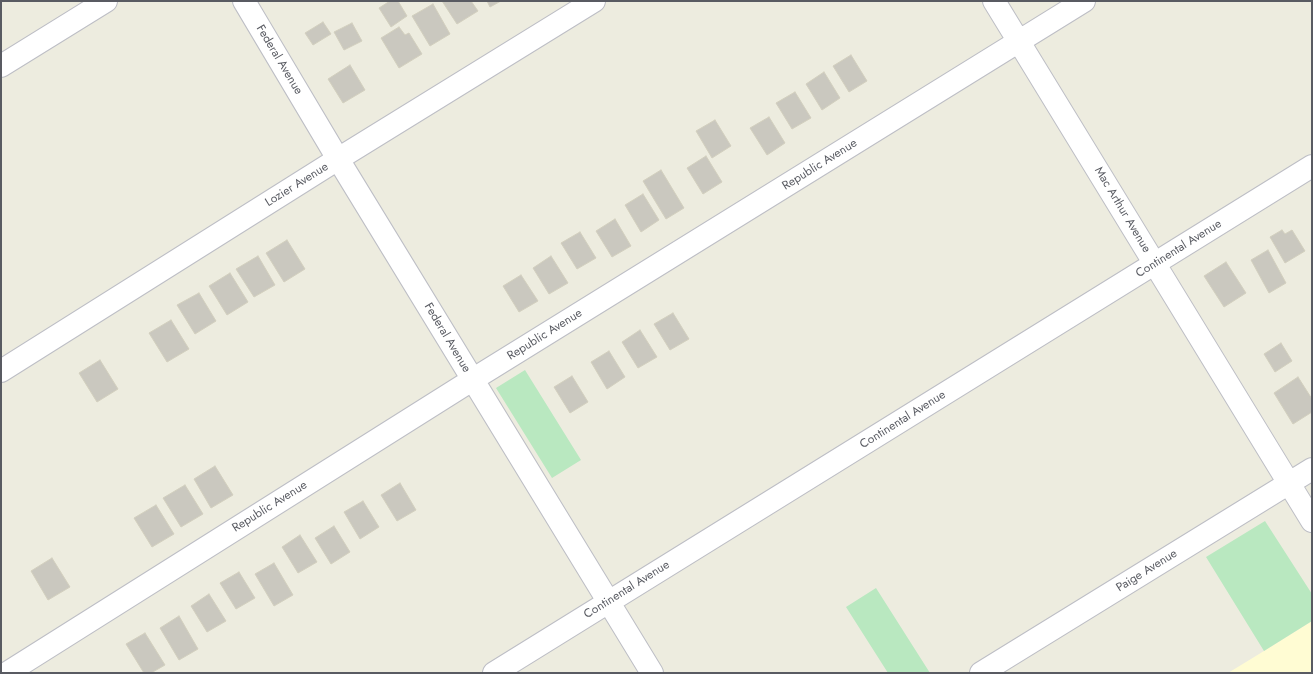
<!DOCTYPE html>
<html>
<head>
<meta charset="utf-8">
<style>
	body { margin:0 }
	#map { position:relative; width:1313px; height:674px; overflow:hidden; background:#edecdf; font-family:Jost,sans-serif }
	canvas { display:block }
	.frame { position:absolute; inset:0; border:2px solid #595b62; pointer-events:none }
</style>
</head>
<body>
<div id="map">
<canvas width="1313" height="674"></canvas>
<div class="frame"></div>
</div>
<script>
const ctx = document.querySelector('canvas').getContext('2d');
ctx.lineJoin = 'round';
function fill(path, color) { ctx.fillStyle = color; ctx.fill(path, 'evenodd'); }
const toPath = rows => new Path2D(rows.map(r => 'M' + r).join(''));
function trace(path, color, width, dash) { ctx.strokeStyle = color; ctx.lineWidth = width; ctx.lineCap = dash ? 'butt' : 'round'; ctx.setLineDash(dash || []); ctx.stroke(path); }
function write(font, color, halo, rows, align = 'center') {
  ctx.font = font + ' Jost,sans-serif'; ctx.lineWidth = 3; ctx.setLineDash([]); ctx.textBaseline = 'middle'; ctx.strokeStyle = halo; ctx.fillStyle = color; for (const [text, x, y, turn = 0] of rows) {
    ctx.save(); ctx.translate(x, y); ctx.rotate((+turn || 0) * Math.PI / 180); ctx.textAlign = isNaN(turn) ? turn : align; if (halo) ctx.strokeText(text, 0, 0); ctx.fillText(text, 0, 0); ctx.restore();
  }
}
const commercial = toPath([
	[1312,621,1312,673,1228,673,1264,651]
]);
const green = toPath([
	[525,370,581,460,552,478,496,388],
	[1265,521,1312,594,1312,621,1264,651,1206,557],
	[876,588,930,673,888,673,846,607]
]);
const building = toPath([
	[390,1,398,1,407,16,391,27,379,8,390,1],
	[442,1,471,1,478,11,457,24,442,1],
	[487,1,501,1,490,7,487,1],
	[433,4,450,34,430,46,412,16,433,4],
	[323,22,331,34,313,45,305,33,323,22],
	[352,23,362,41,344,50,334,32,352,23],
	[399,27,405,35,409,33,422,54,399,68,381,38,399,27],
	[851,55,867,81,849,92,833,66,851,55],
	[350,65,365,90,343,103,328,79,350,65],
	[824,72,840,98,822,110,806,84,824,72],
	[795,92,811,118,792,129,776,103,795,92],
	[769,117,785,143,767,155,750,128,769,117],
	[715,120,731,146,712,158,696,131,715,120],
	[706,156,722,182,703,194,687,168,706,156],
	[661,170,684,208,666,219,643,181,661,170],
	[643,194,659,220,641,232,625,205,643,194],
	[615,219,631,246,612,257,596,231,615,219],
	[1282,230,1285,234,1292,230,1305,251,1285,263,1270,237,1282,230],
	[580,232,596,258,577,269,561,243,580,232],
	[287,240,305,269,284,282,266,253,287,240],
	[1268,250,1286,283,1269,293,1251,260,1268,250],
	[258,256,275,285,254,297,236,269,258,256],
	[551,256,568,283,549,294,533,268,551,256],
	[1226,262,1246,293,1224,307,1204,276,1226,262],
	[230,273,248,302,227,315,209,286,230,273],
	[521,275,538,301,519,312,503,286,521,275],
	[199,293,216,321,195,334,177,305,199,293],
	[673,313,689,339,670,350,654,324,673,313],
	[171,320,189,349,167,362,149,333,171,320],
	[640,330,657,357,638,368,622,342,640,330],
	[1281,343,1292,361,1275,372,1264,354,1281,343],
	[609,351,625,377,607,389,591,362,609,351],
	[100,360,118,389,97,402,79,373,100,360],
	[572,376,588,402,570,413,554,387,572,376],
	[1298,377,1312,399,1312,412,1293,424,1274,393,1298,377],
	[215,466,233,495,211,508,194,479,215,466],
	[400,483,416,510,397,521,381,495,400,483],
	[185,485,203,514,181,527,163,498,185,485],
	[363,501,379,527,360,539,344,512,363,501],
	[156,505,174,534,152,547,134,518,156,505],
	[334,526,350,552,331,564,315,538,334,526],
	[300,535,317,562,298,573,282,547,300,535],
	[52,558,70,587,48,600,31,571,52,558],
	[274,563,293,595,274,606,255,574,274,563],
	[239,572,255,598,236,609,220,583,239,572],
	[209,594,226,621,207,632,191,606,209,594],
	[179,616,198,649,179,660,160,628,179,616],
	[145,633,165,665,151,673,144,673,126,644,145,633]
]);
const minor = toPath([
	[244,1,338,159,652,673],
	[994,1,1312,521],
	[1,66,106,1],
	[1,371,338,159,594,1],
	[7,673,472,380,1084,1],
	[494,673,1312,166],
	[981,673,1312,469]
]);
const streetNames = [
	["Federal Avenue",279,60,59],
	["Republic Avenue",820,165,-32],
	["Lozier Avenue",297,185,-32],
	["Mac Arthur Avenue",1122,210,59],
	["Continental Avenue",1179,249,-32],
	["Republic Avenue",545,335,-32],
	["Federal Avenue",447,338,59],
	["Continental Avenue",903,420,-32],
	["Republic Avenue",270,507,-32],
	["Paige Avenue",1147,571,-32],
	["Continental Avenue",627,590,-32]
];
fill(commercial, '#fffcd3');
fill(green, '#b9e8c0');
fill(building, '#cac8bf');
trace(building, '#d2cfbe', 1);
trace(minor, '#bdbec5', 24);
trace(minor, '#fff', 22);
write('12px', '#595b62', '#fff', streetNames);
</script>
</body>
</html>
